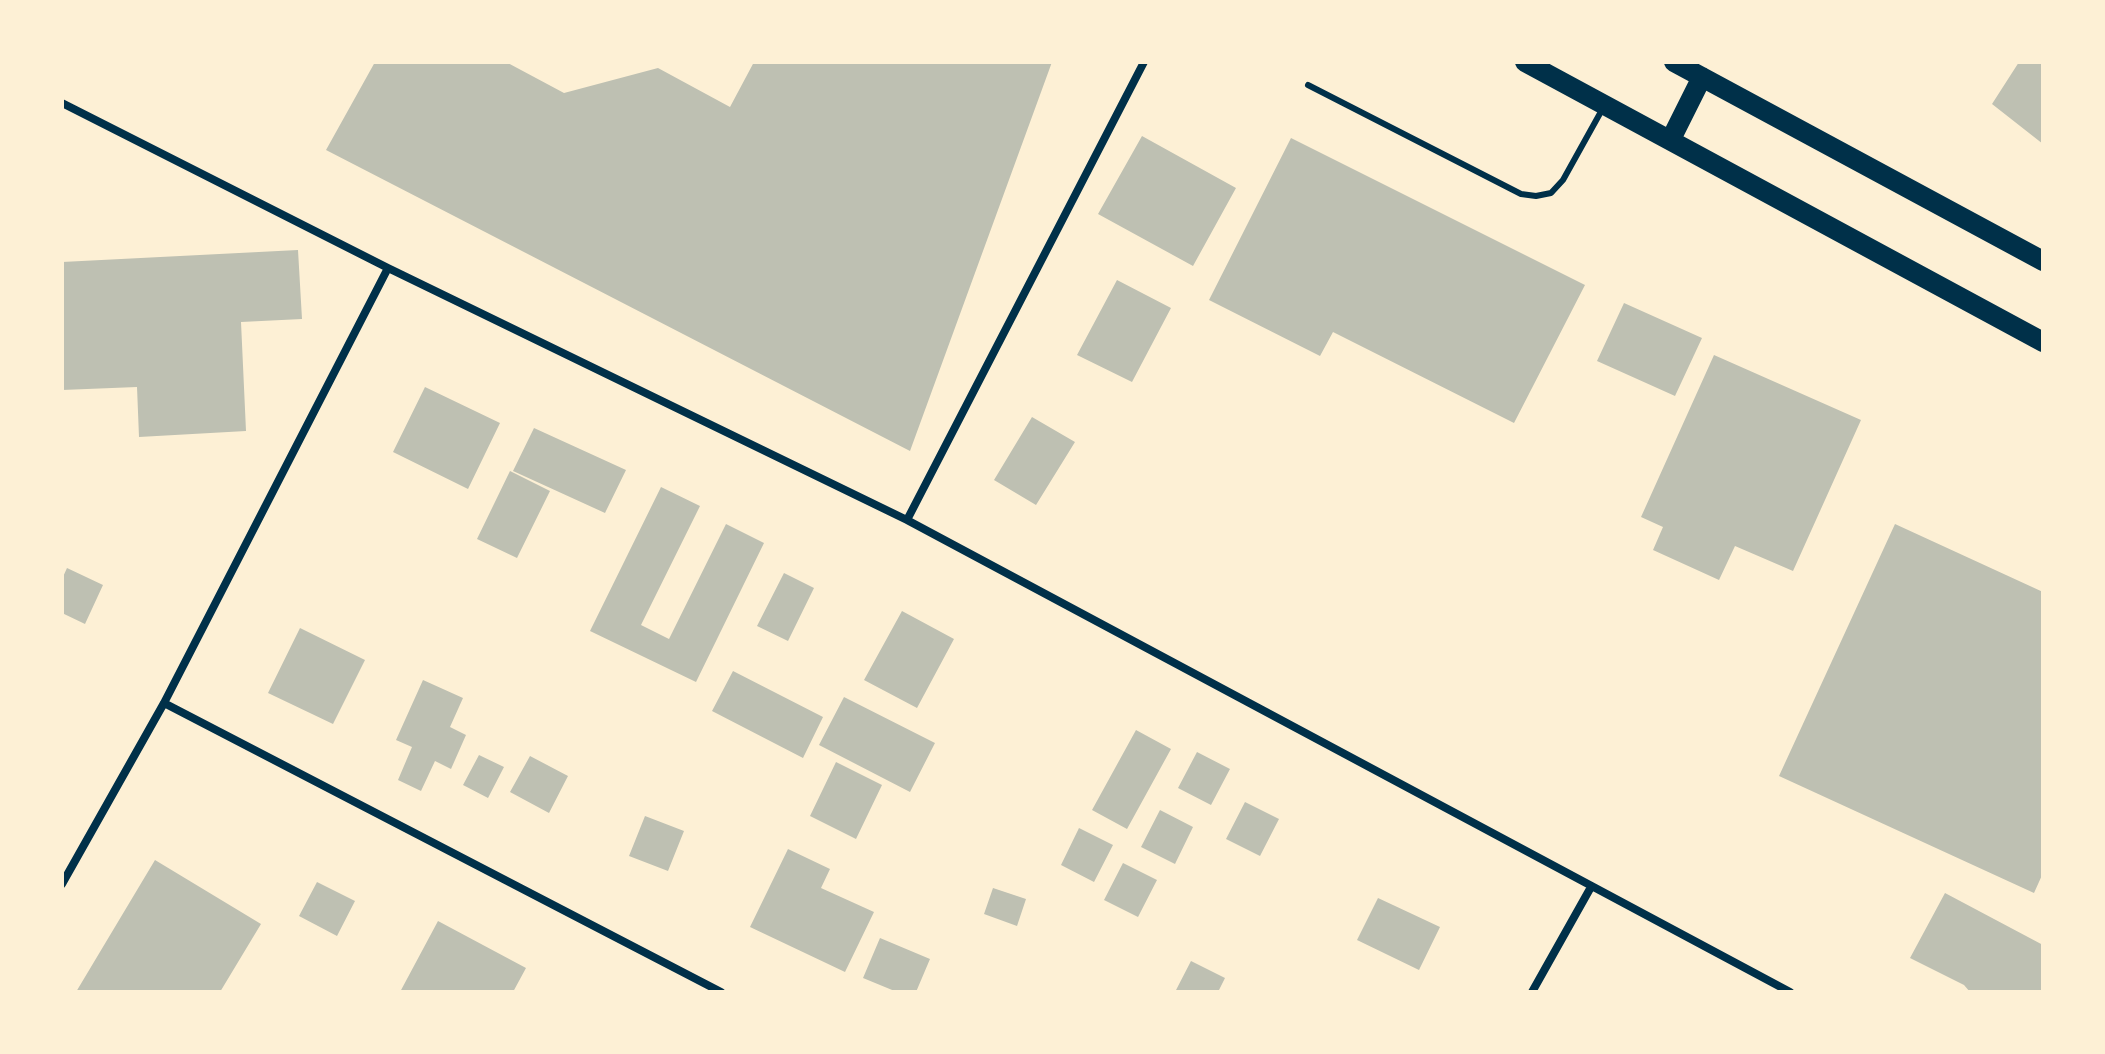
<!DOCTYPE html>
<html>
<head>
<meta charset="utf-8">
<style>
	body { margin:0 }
	#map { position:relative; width:2105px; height:1054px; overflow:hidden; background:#fdf0d5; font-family:Figtree,sans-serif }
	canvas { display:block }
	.frame { position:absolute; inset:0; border:64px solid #fdf0d5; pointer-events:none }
</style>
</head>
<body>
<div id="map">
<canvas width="2105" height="1054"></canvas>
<div class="frame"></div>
</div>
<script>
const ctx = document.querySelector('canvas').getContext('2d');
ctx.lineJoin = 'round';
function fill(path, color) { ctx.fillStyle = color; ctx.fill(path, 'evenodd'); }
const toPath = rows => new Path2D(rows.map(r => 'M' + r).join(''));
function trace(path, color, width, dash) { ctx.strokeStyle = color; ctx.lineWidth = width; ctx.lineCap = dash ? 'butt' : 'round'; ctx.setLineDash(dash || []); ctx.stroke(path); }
const building = toPath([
	[375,62,506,62,564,93,658,68,730,107,754,62,1052,62,910,451,326,150],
	[2019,62,2043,62,2043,144,1992,104],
	[1142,136,1236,188,1193,266,1098,214],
	[1291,138,1585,285,1514,423,1333,332,1320,356,1209,300],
	[298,250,302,319,241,322,246,431,139,437,137,387,62,390,62,262],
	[1117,280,1171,308,1132,382,1077,355],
	[1624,303,1702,338,1675,396,1597,361],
	[1714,355,1861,420,1793,571,1735,546,1719,580,1653,550,1663,527,1641,517],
	[425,387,500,423,468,489,393,452],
	[1032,417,1075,442,1036,505,994,480],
	[534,428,626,470,605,513,513,471],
	[510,471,550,491,517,558,477,539],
	[661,487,700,506,641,625,669,639,726,524,764,543,696,682,590,631],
	[1895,524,2043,592,2043,873,2034,893,1779,776],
	[67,568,103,585,85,624,62,613,62,579],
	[784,573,814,588,788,641,757,626],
	[902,611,954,639,917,708,864,680],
	[300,628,365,660,333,724,268,693],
	[733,671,823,717,803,758,712,711],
	[423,680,463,698,450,727,466,735,451,769,435,761,421,791,398,780,412,747,396,740],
	[844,697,935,743,910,792,819,745],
	[1136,730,1171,749,1127,829,1092,810],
	[1197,752,1230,769,1211,805,1178,788],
	[479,755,504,767,488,798,463,785],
	[530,756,568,776,549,813,510,792],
	[836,762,882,785,856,839,810,816],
	[1245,802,1279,819,1260,856,1226,839],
	[1160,810,1193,827,1175,864,1141,847],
	[645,816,684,831,668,871,629,856],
	[1079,828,1113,845,1094,882,1061,865],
	[788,849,830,869,821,888,874,912,845,972,750,927],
	[155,860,261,924,220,992,76,992],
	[1123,863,1157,880,1138,917,1104,900],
	[317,882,355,901,337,936,299,916],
	[993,888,1026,899,1017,926,984,914],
	[1945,893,2043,945,2043,992,1970,992,1964,985,1910,958],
	[1378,898,1440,927,1419,970,1357,940],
	[438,921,526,968,513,992,400,992],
	[880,938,930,959,916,992,897,992,863,978],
	[1191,961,1225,978,1218,992,1175,992]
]);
const service = toPath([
	[1308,85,1521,194,1536,196,1551,193,1563,180,1603,108]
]);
const minor = toPath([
	[62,103,388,268,907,520,1790,992],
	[907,520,1144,62],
	[164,703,721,992],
	[62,884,164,703,388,268],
	[1532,992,1591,887]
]);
const primary = toPath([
	[1525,62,2043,342],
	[1674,62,2043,261],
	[1671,139,1702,77]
]);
fill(building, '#bec0b2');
trace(service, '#003049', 6);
trace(minor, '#003049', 8);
trace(primary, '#003049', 20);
</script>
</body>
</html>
